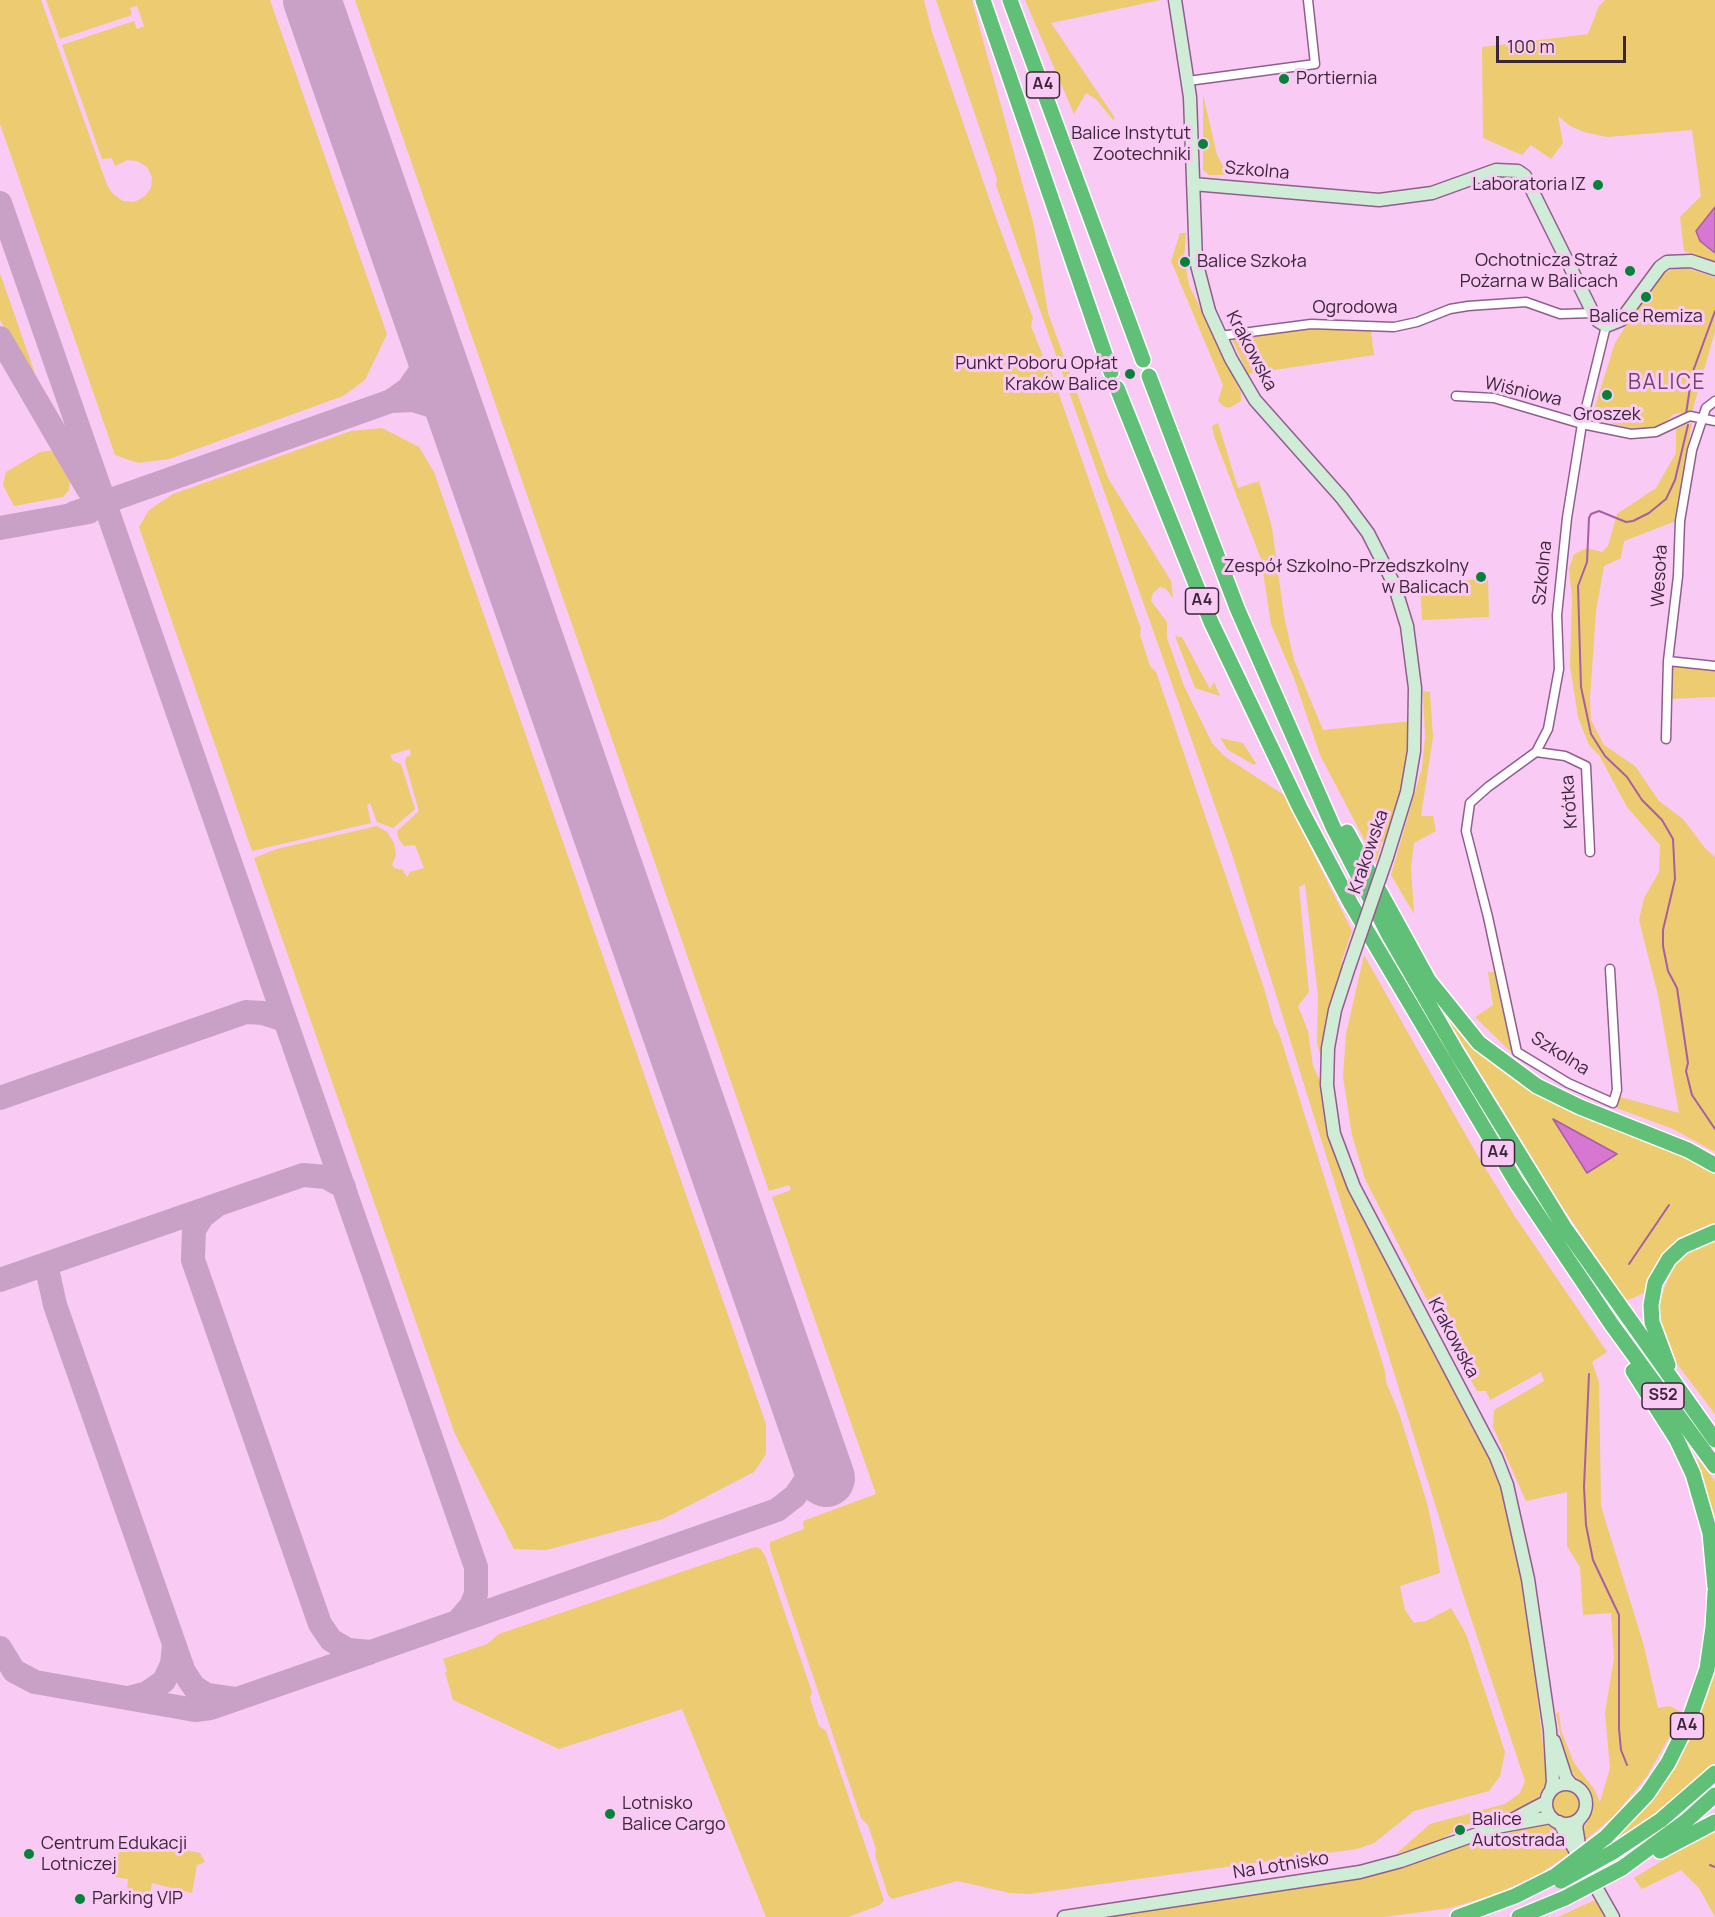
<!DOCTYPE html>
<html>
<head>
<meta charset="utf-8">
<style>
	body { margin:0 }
	#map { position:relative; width:1715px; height:1917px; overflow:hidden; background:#f9caf4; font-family:Manrope,sans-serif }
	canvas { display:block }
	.scale { position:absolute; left:1496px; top:36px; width:130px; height:27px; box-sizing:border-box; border:3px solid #3b2539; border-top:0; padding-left:8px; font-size:18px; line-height:21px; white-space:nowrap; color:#3b2539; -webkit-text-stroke:4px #f9caf4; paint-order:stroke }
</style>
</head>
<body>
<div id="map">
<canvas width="1715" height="1917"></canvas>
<div class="scale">100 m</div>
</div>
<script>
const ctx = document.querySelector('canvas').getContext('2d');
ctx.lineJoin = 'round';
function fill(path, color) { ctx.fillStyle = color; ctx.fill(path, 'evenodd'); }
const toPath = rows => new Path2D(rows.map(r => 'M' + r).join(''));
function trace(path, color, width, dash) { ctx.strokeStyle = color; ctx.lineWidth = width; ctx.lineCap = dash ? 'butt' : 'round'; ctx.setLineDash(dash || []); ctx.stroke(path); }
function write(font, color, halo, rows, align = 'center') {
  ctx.font = font + ' Manrope,sans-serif'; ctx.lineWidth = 6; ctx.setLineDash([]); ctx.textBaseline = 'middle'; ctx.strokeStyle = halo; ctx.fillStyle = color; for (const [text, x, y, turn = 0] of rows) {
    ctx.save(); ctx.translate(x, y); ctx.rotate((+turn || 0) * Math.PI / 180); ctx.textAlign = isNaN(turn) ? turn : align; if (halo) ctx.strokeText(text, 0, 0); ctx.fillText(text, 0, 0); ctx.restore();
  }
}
const green = toPath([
	[0,0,41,0,107,185,113,194,123,201,134,202,144,197,151,188,152,177,147,167,137,161,127,160,115,166,112,158,102,159,62,45,134,21,137,29,144,26,137,6,130,8,132,15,60,39,46,0,270,0,387,334,365,380,343,396,169,459,138,463,115,455,0,124],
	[355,0,924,0,932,32,992,207,1033,318,1031,326,1043,356,1047,360,1141,629,1140,635,1150,666,1156,672,1264,988,1274,1024,1279,1033,1385,1371,1386,1382,1399,1413,1427,1503,1436,1544,1440,1573,1400,1586,1405,1610,1414,1623,1426,1621,1451,1608,1466,1634,1505,1752,1500,1776,1489,1791,1414,1811,1374,1843,1357,1849,1029,1894,1010,1893,957,1881,892,1899,888,1895,875,1855,876,1849,868,1825,861,1818,770,1549,770,1542,804,1529,803,1521,876,1494,772,1197,791,1190,789,1185,769,1191],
	[936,0,972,0,1034,226,1048,313,1108,478,1171,581,1173,598,1166,589,1160,587,1153,593,1151,601,1167,622,1167,638,1184,686,1212,743,1224,756,1284,795,1352,931,1341,963,1344,965,1322,1061,1317,1043,1318,996,1305,884,1299,887,1309,992,1298,1006,1308,1031,1313,1066,1322,1085,1326,1121,1339,1166,1356,1201,1503,1484,1523,1567,1547,1782,1536,1801,1492,1819,1465,1825,1437,1842,1396,1854,1430,1824,1505,1804,1520,1793,1525,1781,1464,1597,1233,857,996,185,997,179],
	[1025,0,1161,0,1051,23,1115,118,1113,120,1096,99,1086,93,1074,114],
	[1605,0,1715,0,1715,261,1684,251,1680,217,1701,196,1692,130,1607,137,1584,132,1570,126,1558,116,1563,143,1551,159,1531,145,1522,155,1483,138,1482,47,1588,34,1599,6],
	[1203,94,1217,155,1228,175,1209,175,1203,170],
	[1180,233,1186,233,1184,258,1189,285,1241,393,1241,401,1229,408,1223,406,1218,401,1223,385,1171,261],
	[1682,267,1715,277,1715,331,1692,412,1674,414,1659,427,1645,431,1591,419,1615,343,1659,274],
	[0,273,41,391,0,320],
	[1322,326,1371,331,1374,355,1248,374,1230,335],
	[1692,422,1676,521,1624,541,1621,558,1604,566,1596,611,1590,698,1591,720,1604,745,1635,766,1659,801,1683,819,1705,848,1715,857,1715,1152,1673,1129,1614,1107,1620,1097,1679,1113,1658,995,1639,920,1644,898,1659,872,1660,845,1627,807,1599,755,1589,745,1578,717,1570,666,1572,598,1569,569,1574,554,1587,548,1602,552,1608,546,1617,514,1656,488,1676,453,1676,429],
	[1218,423,1238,488,1259,481,1272,528,1284,616,1294,660,1323,730,1412,721,1411,755,1403,789,1387,842,1382,842,1376,862,1320,755,1294,678,1271,624,1261,559,1215,439,1212,426],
	[382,428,419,447,434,472,766,1424,766,1454,754,1472,663,1519,546,1550,514,1549,455,1434,254,858,277,849,377,826,387,832,394,843,396,855,392,865,394,868,403,870,407,877,410,872,424,868,415,845,404,846,398,838,397,831,419,811,405,762,406,757,411,755,410,749,390,755,393,761,401,764,415,809,393,828,377,822,370,803,367,805,371,823,252,851,139,527,149,510,173,494,351,431],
	[55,450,70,476,69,490,63,497,14,506,3,485,6,472,40,452],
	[1488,579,1489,617,1422,620,1420,582],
	[1175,636,1182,637,1210,689,1214,682,1220,696,1195,688],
	[1671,666,1715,669,1715,697,1668,699],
	[1423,691,1430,692,1433,737,1421,816,1433,816,1436,831,1414,843,1411,867,1414,914,1391,875,1422,768,1425,737],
	[1220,738,1243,743,1256,763,1254,765,1228,750],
	[1364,955,1476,1153,1514,1215,1607,1352,1592,1362,1599,1382,1601,1506,1644,1646,1658,1708,1670,1706,1683,1713,1647,1776,1614,1816,1582,1843,1583,1830,1593,1810,1592,1797,1589,1789,1574,1775,1566,1762,1556,1714,1559,1712,1561,1730,1574,1763,1594,1789,1600,1802,1610,1768,1605,1713,1614,1658,1611,1613,1583,1615,1580,1567,1567,1546,1567,1492,1526,1501,1493,1427,1494,1410,1544,1381,1541,1372,1490,1400,1486,1391,1477,1391,1446,1337,1365,1179,1352,1135,1343,1077,1346,1034],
	[1488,972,1497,972,1513,1054,1475,1017,1493,1005],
	[1448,1020,1495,1065,1522,1083,1674,1149,1715,1172,1715,1225,1678,1240,1666,1249,1654,1267,1646,1292,1626,1301,1560,1203],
	[1715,1237,1715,1414,1671,1356,1661,1327,1660,1300,1674,1264,1694,1246],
	[1697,1458,1715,1481,1715,1528,1710,1502],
	[755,1547,761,1549,766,1558,812,1692,810,1698,819,1726,826,1731,884,1900,880,1905,848,1917,766,1917,682,1709,559,1749,453,1700,445,1672,447,1671,443,1659,487,1644,499,1634],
	[1715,1661,1715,1766,1622,1842,1617,1836,1659,1787,1686,1747,1708,1695],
	'1552 1803a14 14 0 1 1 28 0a14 14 0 1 1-28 0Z',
	[1544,1823,1555,1825,1561,1831,1569,1854,1541,1873,1495,1895,1450,1908,1385,1917,1106,1917,1349,1879],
	[1715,1828,1715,1917,1699,1888,1681,1870,1642,1889,1634,1878],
	[121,1837,200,1853,205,1862,197,1865,192,1893,152,1883,150,1894,127,1890,128,1879,115,1877],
	[1597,1899,1609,1917,1558,1917]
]);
const water = toPath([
	[1715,207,1715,253,1700,241,1696,231,1715,207],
	[1553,1119,1617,1154,1587,1173,1553,1119]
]);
const stream = toPath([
	[1686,414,1692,374,1715,311],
	[1688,425,1675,480,1666,499,1649,513,1633,521,1626,522,1599,511,1591,514,1589,518,1587,562,1578,586,1581,687,1591,734,1605,756,1627,777,1642,800,1662,820,1673,839,1675,879,1663,930,1663,946,1668,971,1677,988,1688,1063,1686,1071,1692,1095,1715,1129],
	[1629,1264,1669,1205],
	[1589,1374,1584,1487,1586,1525,1593,1560,1619,1615,1619,1729,1621,1750,1627,1765],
	[1710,1865,1715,1867]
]);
const taxiway = toPath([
	[0,203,476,1567,476,1594,471,1606,458,1621],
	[0,338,88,489],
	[391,401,408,389,420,372,426,347,426,328],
	[74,513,391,401,413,400,439,408,450,416,467,447],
	[0,528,89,512],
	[0,1098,246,1012,263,1013,285,1020],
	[217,1205,202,1217,194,1230,193,1260,320,1624,331,1640,348,1650,371,1652,777,1510,795,1496,808,1477,812,1459,813,1436],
	[46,1264,55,1305,184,1672,194,1687,207,1695,235,1699],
	[0,1280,303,1175,326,1177,344,1187],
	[0,1648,14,1671,35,1682,195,1710,211,1708,369,1653],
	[128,1698,147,1693,164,1681,172,1664,174,1645]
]);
const runway = toPath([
	[312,0,826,1478]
]);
const street = toPath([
	[1188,81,1315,64,1308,0],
	[1606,326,1582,424,1567,518,1557,615,1559,669,1548,729,1536,752,1488,787,1470,803,1466,831,1488,917,1517,1052,1568,1083,1613,1103,1617,1090,1610,969],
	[1220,336,1311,324,1394,327,1417,322,1450,309,1468,306,1526,302,1560,314,1593,313],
	[1456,396,1494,398,1582,424,1631,434,1656,432,1690,416,1715,421],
	[1668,661,1715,666],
	[1666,739,1668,661,1678,576,1680,521,1692,450,1706,408,1715,401],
	[1536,752,1565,756,1586,766,1590,852]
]);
const secondary = toPath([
	[1175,0,1190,97,1196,261,1209,311,1231,359,1255,400,1342,498,1368,533,1394,584,1407,626,1415,688,1414,751,1407,792,1387,857],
	[1193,184,1379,200,1432,193,1496,170,1518,171,1525,176,1593,313,1598,321,1606,326,1621,320,1660,267,1667,262,1691,261,1715,269],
	[1349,967,1335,1010,1328,1048,1327,1085,1334,1134,1354,1187,1496,1457,1507,1485,1528,1579,1550,1730,1553,1782,1551,1790],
	[1554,1741,1566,1778,1571,1784],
	'1546 1804a20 20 0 1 1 40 0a20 20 0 1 1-40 0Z',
	[1579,1819,1576,1826,1581,1857],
	[1510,1821,1546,1802],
	[1559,1822,1613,1917],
	[1064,1917,1360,1872,1401,1861,1497,1827,1551,1817]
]);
const highway = toPath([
	[983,0,1111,372],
	[1010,0,1143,360],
	[1149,376,1237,608,1333,827,1390,937,1457,1053,1564,1227,1715,1440],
	[1117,388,1211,622,1300,808,1351,904,1516,1182,1612,1325,1715,1466],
	[1347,832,1429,981,1479,1043,1537,1086,1580,1107,1688,1150,1715,1165],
	[1668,1365,1652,1322,1651,1305,1655,1283,1669,1259,1683,1246,1715,1232],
	[1633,1371,1677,1440,1693,1474,1710,1533,1715,1587],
	[1606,1837,1647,1794,1668,1763,1688,1723,1707,1669,1713,1627,1715,1592],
	[1660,1851,1715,1822],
	[1613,1852,1661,1820,1715,1773],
	[1622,1868,1686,1821,1715,1795],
	[1458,1917,1515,1896,1555,1876],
	[1519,1917,1565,1898]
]);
const secondaryBridge = toPath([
	[1349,967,1387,857]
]);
const highwayBridge = toPath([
	[1555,1876,1606,1837],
	[1561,1881,1613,1852],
	[1565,1898,1622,1868]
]);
const markers = [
	[1284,79,6,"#06813a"],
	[1203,144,6,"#06813a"],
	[1598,185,6,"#06813a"],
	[1185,262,6,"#06813a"],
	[1630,271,6,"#06813a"],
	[1646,297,6,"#06813a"],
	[1130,374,6,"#06813a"],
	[1607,395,6,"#06813a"],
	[1481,577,6,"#06813a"],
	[610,1814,6,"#06813a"],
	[1460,1830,6,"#06813a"],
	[29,1854,6,"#06813a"],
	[80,1899,6,"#06813a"]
];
const shields = [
	[1043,85,33],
	[1202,601,33],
	[1498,1153,33],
	[1663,1396,42],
	[1687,1726,33]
];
const shieldNames = [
	["A4",1043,85],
	["A4",1202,601],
	["A4",1498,1153],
	["S52",1663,1396],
	["A4",1687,1726]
];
const poiNames = [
	["Portiernia",1296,79],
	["Balice Instytut",1191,134,"right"],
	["Zootechniki",1191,155,"right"],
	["Laboratoria IZ",1586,185,"right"],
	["Ochotnicza Straż",1618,261,"right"],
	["Pożarna w Balicach",1618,282,"right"],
	["Balice Szkoła",1197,262],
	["Balice Remiza",1646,317,"center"],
	["Punkt Poboru Opłat",1118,364,"right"],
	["Kraków Balice",1118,385,"right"],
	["Groszek",1607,415,"center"],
	["Zespół Szkolno-Przedszkolny",1469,567,"right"],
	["w Balicach",1469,588,"right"],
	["Lotnisko",622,1804],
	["Balice Cargo",622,1825],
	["Balice",1472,1820],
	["Autostrada",1472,1841],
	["Centrum Edukacji",41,1844],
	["Lotniczej",41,1865],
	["Parking VIP",92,1899]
];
const streetNames = [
	["Szkolna",1257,171,5],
	["Ogrodowa",1355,308],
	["Krakowska",1251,351,62],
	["Wiśniowa",1523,392,13],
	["Szkolna",1543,573,-84],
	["Wesoła",1660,576,-87],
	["Krótka",1570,802,-94],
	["Krakowska",1369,852,-71],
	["Szkolna",1560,1054,32],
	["Krakowska",1453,1338,62],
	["Na Lotnisko",1281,1866,-9]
];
const quarterNames = [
	["BALICE",1667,383]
];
fill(green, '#eccb71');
fill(water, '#d877d1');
trace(water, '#a95ea3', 1.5);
trace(stream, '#a95ea3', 2);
trace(taxiway, '#caa1c6', 24);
trace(runway, '#caa1c6', 58);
trace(street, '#925d8e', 11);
trace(secondary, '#925d8e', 15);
trace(highway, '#fff', 18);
trace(street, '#fff', 8);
trace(secondary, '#cfecd6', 12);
trace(highway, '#60c077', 15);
trace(secondaryBridge, '#925d8e', 15, []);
trace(highwayBridge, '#fff', 18, []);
trace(secondaryBridge, '#cfecd6', 12);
trace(highwayBridge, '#60c077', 15);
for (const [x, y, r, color] of markers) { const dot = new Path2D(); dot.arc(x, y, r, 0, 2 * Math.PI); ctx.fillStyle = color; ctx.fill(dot); trace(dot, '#f9caf4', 2); }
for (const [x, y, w] of shields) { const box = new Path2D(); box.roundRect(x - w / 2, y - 13, w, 26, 4.5); ctx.fillStyle = '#f9caf4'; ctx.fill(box); trace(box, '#3b2539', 1.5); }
write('bold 16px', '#3b2539', null, shieldNames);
write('18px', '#3b2539', '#f9caf4', poiNames, 'left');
write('18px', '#3b2539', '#f9caf4', streetNames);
ctx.letterSpacing = '1.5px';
write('21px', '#73416f', '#f9caf4', quarterNames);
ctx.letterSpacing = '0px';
</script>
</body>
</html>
